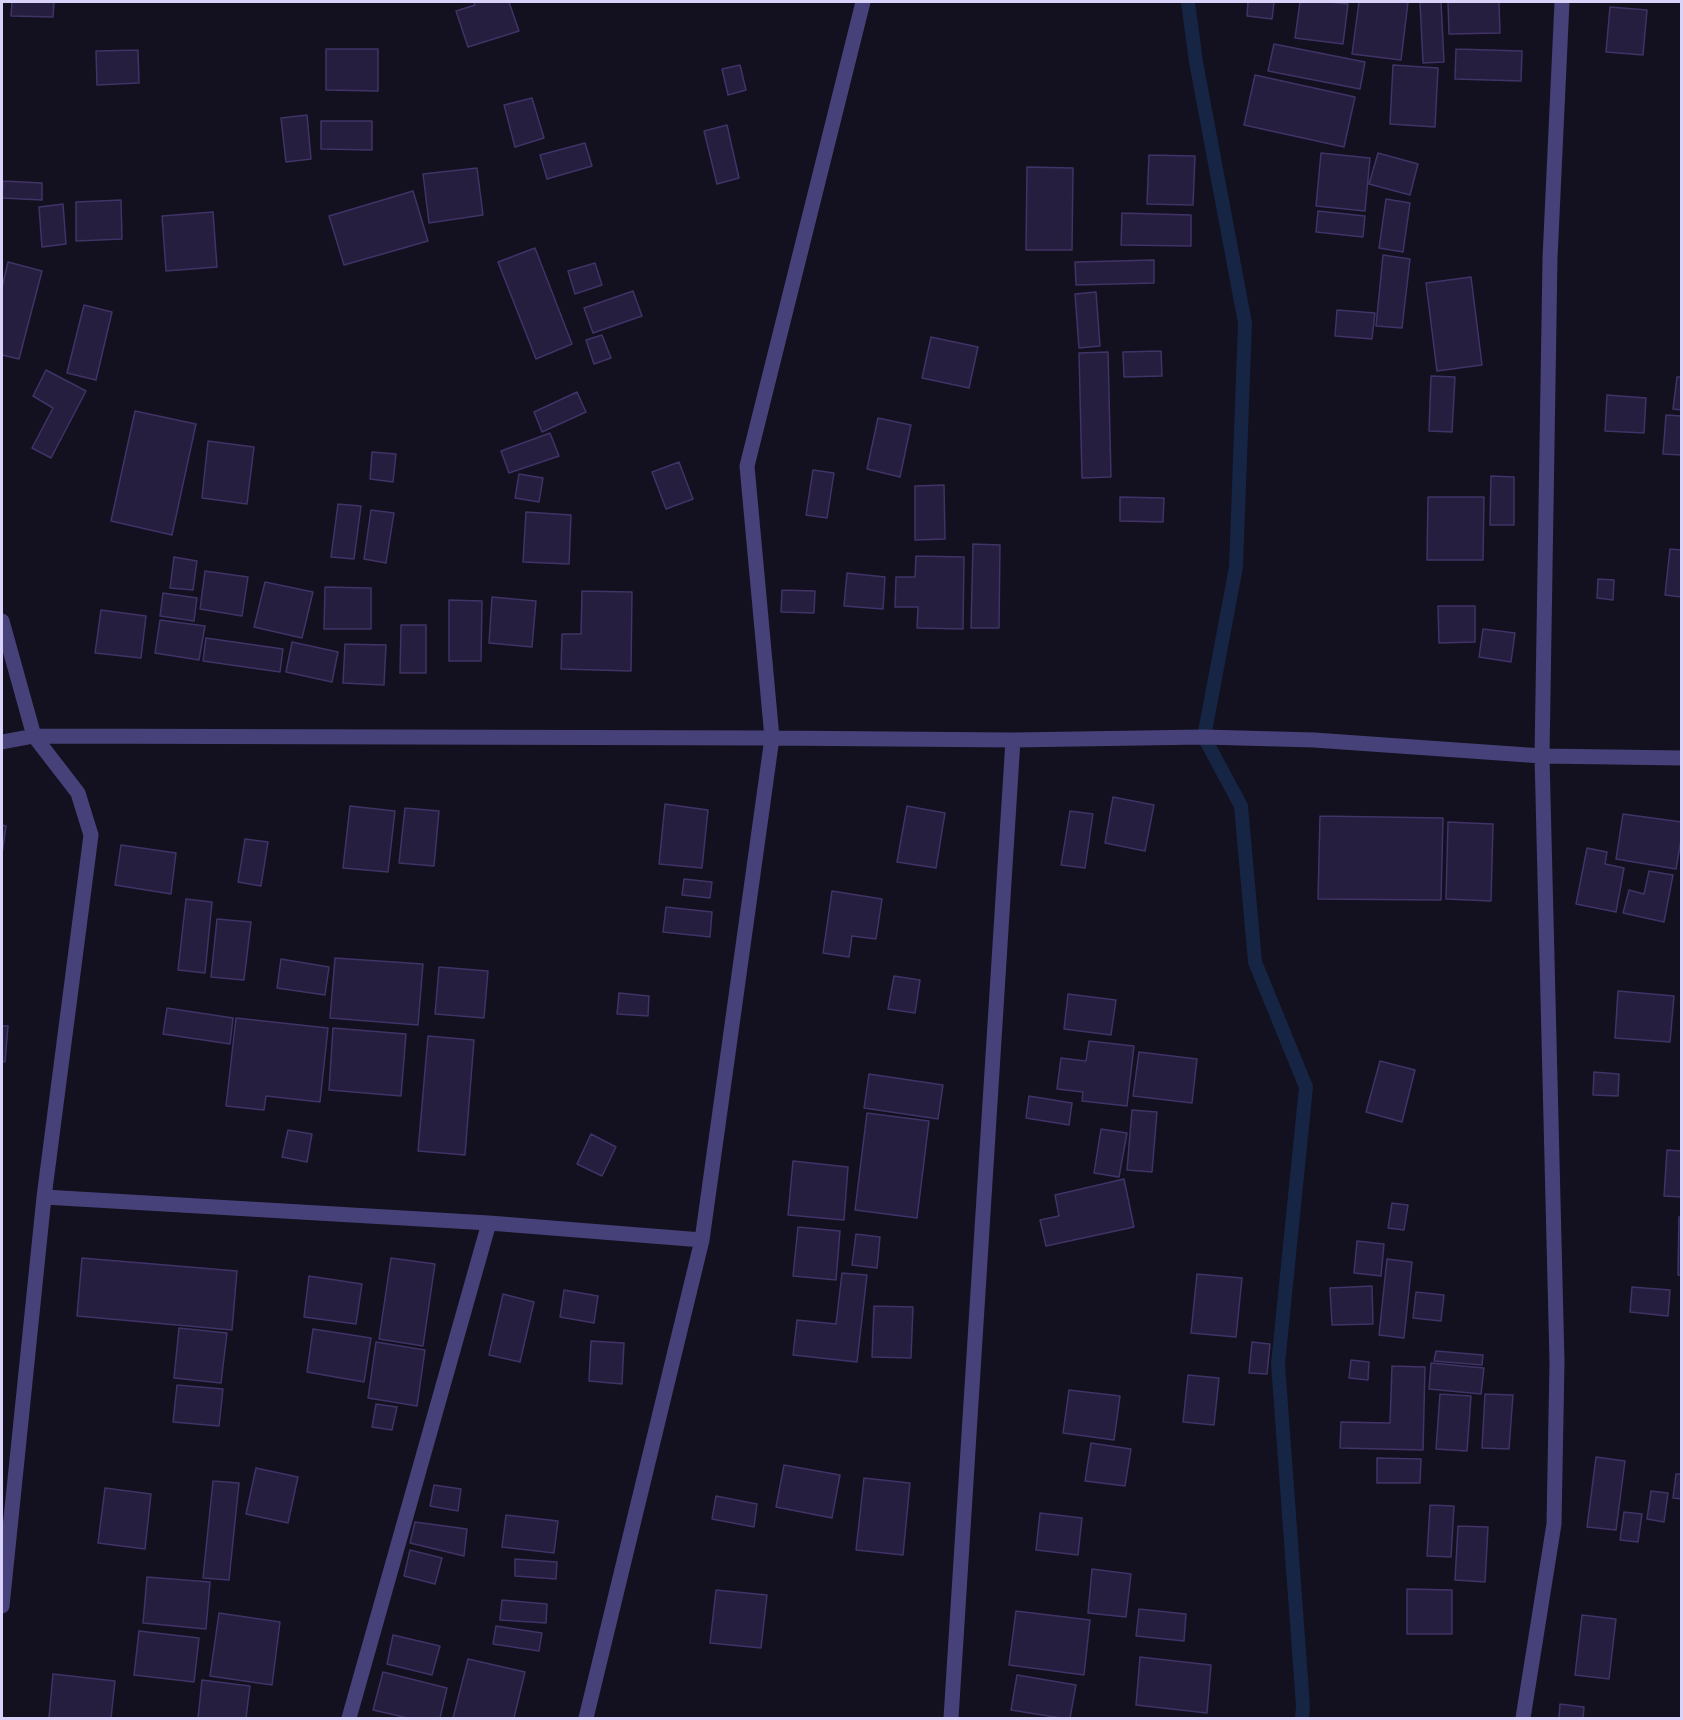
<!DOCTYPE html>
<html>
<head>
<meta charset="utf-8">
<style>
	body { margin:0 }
	#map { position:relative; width:1683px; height:1720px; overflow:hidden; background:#13101f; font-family:"Varela Round",sans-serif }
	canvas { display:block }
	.frame { position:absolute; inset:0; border:3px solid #dad3f9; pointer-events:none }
</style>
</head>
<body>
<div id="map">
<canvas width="1683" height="1720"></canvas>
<div class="frame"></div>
</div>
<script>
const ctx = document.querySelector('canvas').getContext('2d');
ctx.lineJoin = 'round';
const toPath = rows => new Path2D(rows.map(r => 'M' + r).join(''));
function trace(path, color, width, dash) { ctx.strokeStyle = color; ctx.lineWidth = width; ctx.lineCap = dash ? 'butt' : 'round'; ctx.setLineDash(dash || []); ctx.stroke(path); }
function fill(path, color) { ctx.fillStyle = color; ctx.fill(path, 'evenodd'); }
const stream = toPath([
	[1188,2,1196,62,1245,323,1236,567,1204,737,1241,806,1255,962,1306,1087,1278,1364,1303,1706,1302,1718]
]);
const building = toPath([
	[12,2,54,2,53,17,11,16,12,2],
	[474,2,509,2,519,31,468,47,456,11,475,5,474,2],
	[1248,2,1274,2,1272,19,1247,16,1248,2],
	[1300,2,1329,2,1348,4,1343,44,1295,38,1300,2],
	[1359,2,1408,2,1401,60,1352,54,1359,2],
	[1420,2,1441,2,1444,62,1423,63,1420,2],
	[1448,2,1499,2,1500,33,1449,34,1448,2],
	[1610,7,1647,10,1643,55,1606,52,1610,7],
	[1274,44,1365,62,1360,89,1268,71,1274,44],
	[326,49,378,49,378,91,326,90,326,49],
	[1456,49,1522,51,1521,81,1455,79,1456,49],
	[138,50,139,83,97,85,96,51,138,50],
	[740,65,746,90,728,95,722,69,740,65],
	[1393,65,1438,68,1435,127,1390,124,1393,65],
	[1255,75,1355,97,1344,147,1244,125,1255,75],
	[532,98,544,138,515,147,504,105,532,98],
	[307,115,311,159,286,162,281,118,307,115],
	[321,121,372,121,372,150,321,149,321,121],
	[727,125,739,178,717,184,704,131,727,125],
	[585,143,592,166,547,179,540,155,585,143],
	[1321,153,1370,158,1365,211,1316,206,1321,153],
	[1378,153,1418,164,1410,195,1369,184,1378,153],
	[1149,155,1195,156,1193,205,1147,204,1149,155],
	[1027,167,1073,168,1072,250,1026,250,1027,167],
	[477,168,483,215,429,223,423,174,477,168],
	[3,181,42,183,42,200,2,198,3,181],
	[413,191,428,241,344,265,329,216,413,191],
	[1386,199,1410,203,1403,252,1379,248,1386,199],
	[121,200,122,239,76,241,76,202,121,200],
	[63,204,66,244,42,247,39,207,63,204],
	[1318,211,1365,216,1363,237,1316,232,1318,211],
	[213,212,217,267,166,271,162,216,213,212],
	[1122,213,1191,215,1191,246,1121,245,1122,213],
	[535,248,572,344,536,359,498,262,535,248],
	[1383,255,1410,259,1402,328,1376,326,1383,255],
	[1154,260,1154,283,1076,285,1075,262,1154,260],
	[8,262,42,271,19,359,2,355,2,288,8,262],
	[595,263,602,285,575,294,568,271,595,263],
	[1471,277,1482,365,1437,371,1426,283,1471,277],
	[633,291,642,316,593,333,584,308,633,291],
	[1096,292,1100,346,1079,348,1075,294,1096,292],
	[84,305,112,312,96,380,67,373,84,305],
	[1337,310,1375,313,1372,339,1335,336,1337,310],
	[602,335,611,358,594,364,586,340,602,335],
	[931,337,978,347,969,388,922,378,931,337],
	[1161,351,1162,376,1124,377,1123,352,1161,351],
	[1108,352,1111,477,1082,478,1079,353,1108,352],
	[46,370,86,391,51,458,32,448,53,408,33,396,46,370],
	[1431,376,1455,377,1452,432,1429,431,1431,376],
	[1677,377,1682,377,1682,410,1673,409,1677,377],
	[577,392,586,412,542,432,534,412,577,392],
	[1607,395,1646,398,1644,433,1605,431,1607,395],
	[135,411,196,424,172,535,111,521,135,411],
	[1666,415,1682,416,1682,455,1663,454,1666,415],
	[878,418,911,425,900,477,867,469,878,418],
	[550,433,559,456,509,473,501,451,550,433],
	[208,441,254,447,247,504,202,498,208,441],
	[372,452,396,454,393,482,370,479,372,452],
	[679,462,693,499,666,509,652,472,679,462],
	[813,470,834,473,827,518,806,515,813,470],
	[519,474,543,478,539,502,515,498,519,474],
	[1491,476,1514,477,1514,525,1490,525,1491,476],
	[944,485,945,539,915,540,915,486,944,485],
	[1120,497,1164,498,1163,522,1120,521,1120,497],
	[1428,497,1484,497,1483,560,1427,560,1428,497],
	[338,504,361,506,354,559,331,557,338,504],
	[371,510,394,513,386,563,364,559,371,510],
	[526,512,571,515,569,564,523,562,526,512],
	[973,544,1000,545,999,628,971,628,973,544],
	[1670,549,1682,550,1682,597,1665,595,1670,549],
	[916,556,964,557,963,629,917,628,918,607,895,607,896,577,915,577,916,556],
	[174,557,197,561,193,590,170,588,174,557],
	[205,571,248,577,242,616,200,609,205,571],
	[847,573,885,577,883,609,844,606,847,573],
	[1598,579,1614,580,1613,600,1597,598,1598,579],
	[265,582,313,592,302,638,254,627,265,582],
	[325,587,371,588,371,629,324,629,325,587],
	[782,590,815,591,814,613,781,612,782,590],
	[582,591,632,592,631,671,561,669,562,634,581,634,582,591],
	[163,593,197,598,194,621,160,616,163,593],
	[492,597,536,601,532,647,489,643,492,597],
	[449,600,482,601,481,661,449,661,449,600],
	[1438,606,1475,606,1475,642,1439,643,1438,606],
	[101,610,146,616,141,658,95,653,101,610],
	[160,620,205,626,199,660,155,653,160,620],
	[401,625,426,625,426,673,400,673,401,625],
	[1483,629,1515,633,1511,662,1479,657,1483,629],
	[206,638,283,649,280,672,203,661,206,638],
	[292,642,338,652,332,682,286,672,292,642],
	[345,644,386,645,384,685,343,683,345,644],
	[1113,797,1154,805,1145,851,1105,843,1113,797],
	[665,804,708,810,702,868,659,864,665,804],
	[350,806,395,811,388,872,343,868,350,806],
	[907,806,945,813,936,868,897,862,907,806],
	[405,808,439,811,434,866,399,863,405,808],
	[1070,811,1093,814,1085,868,1061,865,1070,811],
	[1623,814,1682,822,1682,834,1676,869,1616,859,1623,814],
	[1320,816,1443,818,1441,900,1318,899,1320,816],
	[1448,822,1493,824,1491,901,1446,899,1448,822],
	[2,825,6,826,2,854,2,825],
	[245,839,268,842,261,886,238,882,245,839],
	[121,845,176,853,171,894,115,885,121,845],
	[1587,848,1607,852,1605,864,1624,868,1616,912,1576,904,1587,848],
	[1649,871,1673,875,1664,922,1623,913,1629,890,1644,894,1649,871],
	[684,879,712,882,710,898,682,895,684,879],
	[832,891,882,899,876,939,852,936,849,957,823,953,832,891],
	[186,899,212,902,205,973,178,970,186,899],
	[666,907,712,912,710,937,663,932,666,907],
	[217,919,251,922,244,980,211,977,217,919],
	[335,958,423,964,418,1025,330,1018,335,958],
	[281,959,329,967,325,995,277,988,281,959],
	[439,967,488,971,484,1018,435,1014,439,967],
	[894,976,920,980,915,1013,888,1009,894,976],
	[1618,991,1674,996,1670,1042,1615,1038,1618,991],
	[619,993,649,996,648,1016,617,1014,619,993],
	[1068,994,1116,1000,1111,1035,1064,1029,1068,994],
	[167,1008,233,1018,230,1044,163,1034,167,1008],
	[236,1018,328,1028,320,1102,266,1096,264,1110,226,1106,236,1018],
	[2,1026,8,1026,5,1062,2,1061,2,1026],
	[333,1028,406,1034,401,1096,329,1090,333,1028],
	[428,1036,474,1040,465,1155,418,1151,428,1036],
	[1089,1041,1134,1046,1127,1106,1082,1101,1083,1092,1057,1089,1061,1058,1086,1061,1089,1041],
	[1139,1052,1197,1059,1192,1103,1133,1096,1139,1052],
	[1380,1061,1415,1070,1402,1122,1366,1112,1380,1061],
	[1594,1072,1619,1074,1618,1096,1593,1095,1594,1072],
	[869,1074,943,1085,938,1119,864,1108,869,1074],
	[1029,1096,1072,1103,1069,1125,1026,1118,1029,1096],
	[1132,1110,1157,1112,1152,1172,1127,1170,1132,1110],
	[867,1113,929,1121,917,1218,855,1210,867,1113],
	[1101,1129,1127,1133,1119,1177,1094,1173,1101,1129],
	[288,1130,312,1134,307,1162,282,1157,288,1130],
	[591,1134,616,1147,602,1176,577,1164,591,1134],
	[1667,1150,1682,1151,1682,1197,1664,1196,1667,1150],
	[793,1161,848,1167,844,1220,788,1215,793,1161],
	[1124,1179,1134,1227,1046,1246,1040,1220,1059,1216,1055,1195,1124,1179],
	[1392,1203,1408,1205,1404,1230,1388,1228,1392,1203],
	[1679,1217,1682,1217,1682,1275,1678,1275,1679,1217],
	[798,1227,840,1231,836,1280,793,1276,798,1227],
	[856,1234,880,1237,877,1268,852,1265,856,1234],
	[1357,1241,1384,1244,1381,1276,1354,1273,1357,1241],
	[82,1258,237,1271,232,1330,77,1316,82,1258],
	[391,1258,435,1264,423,1346,379,1339,391,1258],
	[1387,1259,1412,1262,1404,1338,1379,1335,1387,1259],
	[842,1273,867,1275,857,1362,793,1355,797,1320,836,1324,842,1273],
	[1197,1274,1242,1278,1236,1337,1191,1333,1197,1274],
	[309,1276,362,1284,356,1324,304,1317,309,1276],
	[1372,1286,1373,1324,1332,1325,1330,1288,1372,1286],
	[1632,1287,1670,1290,1668,1316,1630,1312,1632,1287],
	[564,1290,598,1296,594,1323,560,1317,564,1290],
	[1416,1292,1444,1295,1441,1321,1413,1318,1416,1292],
	[503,1294,534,1302,520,1362,489,1355,503,1294],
	[874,1306,913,1307,911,1358,872,1357,874,1306],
	[179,1328,227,1333,221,1383,174,1378,179,1328],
	[313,1329,371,1338,364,1382,307,1372,313,1329],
	[591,1341,624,1343,622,1384,589,1381,591,1341],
	[376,1342,425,1350,417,1406,368,1398,376,1342],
	[1252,1342,1270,1344,1267,1374,1249,1373,1252,1342],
	[1436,1351,1483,1355,1482,1365,1434,1361,1436,1351],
	[1351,1360,1369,1362,1368,1380,1349,1378,1351,1360],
	[1431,1363,1484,1368,1481,1394,1429,1389,1431,1363],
	[1392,1366,1425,1367,1423,1450,1340,1448,1341,1422,1390,1423,1392,1366],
	[1188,1375,1219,1378,1214,1425,1183,1422,1188,1375],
	[177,1385,223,1389,219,1426,173,1422,177,1385],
	[1069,1390,1120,1396,1114,1440,1063,1433,1069,1390],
	[1440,1394,1471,1396,1467,1451,1436,1449,1440,1394],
	[1485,1394,1513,1395,1509,1449,1482,1448,1485,1394],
	[376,1404,397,1407,392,1430,372,1427,376,1404],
	[1091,1443,1131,1449,1125,1486,1085,1481,1091,1443],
	[1596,1457,1625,1461,1616,1530,1587,1527,1596,1457],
	[1377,1458,1421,1459,1420,1483,1377,1483,1377,1458],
	[784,1465,840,1475,832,1518,776,1507,784,1465],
	[256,1468,298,1477,288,1523,246,1514,256,1468],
	[1676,1474,1682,1474,1682,1499,1673,1498,1676,1474],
	[864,1478,910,1483,903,1555,856,1550,864,1478],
	[213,1481,239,1483,229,1580,203,1578,213,1481],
	[434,1485,461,1489,458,1511,430,1506,434,1485],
	[105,1488,151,1494,145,1549,98,1543,105,1488],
	[1651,1491,1668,1493,1664,1522,1647,1519,1651,1491],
	[716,1496,757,1504,754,1527,712,1519,716,1496],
	[1430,1505,1454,1506,1451,1557,1427,1556,1430,1505],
	[1624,1512,1642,1514,1638,1542,1620,1540,1624,1512],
	[1040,1513,1082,1518,1078,1555,1036,1550,1040,1513],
	[506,1515,558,1521,554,1553,502,1547,506,1515],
	[415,1522,467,1529,464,1556,410,1543,415,1522],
	[1458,1526,1488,1527,1485,1582,1455,1580,1458,1526],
	[410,1550,442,1558,435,1584,404,1576,410,1550],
	[515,1559,557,1562,556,1579,515,1576,515,1559],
	[1092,1569,1131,1574,1126,1617,1088,1613,1092,1569],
	[147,1577,210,1582,206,1629,143,1623,147,1577],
	[1407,1589,1452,1590,1452,1634,1407,1634,1407,1589],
	[716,1590,767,1595,761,1648,710,1643,716,1590],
	[502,1600,547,1604,546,1623,500,1620,502,1600],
	[1139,1609,1186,1614,1184,1641,1136,1636,1139,1609],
	[1016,1611,1090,1620,1084,1675,1009,1665,1016,1611],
	[219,1613,280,1622,272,1685,210,1676,219,1613],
	[1582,1615,1616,1619,1609,1679,1575,1675,1582,1615],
	[496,1626,542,1633,539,1651,493,1644,496,1626],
	[139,1631,199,1638,194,1682,134,1675,139,1631],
	[393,1635,440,1646,432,1675,387,1664,393,1635],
	[1140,1657,1211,1665,1207,1713,1136,1705,1140,1657],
	[468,1659,525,1672,514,1718,453,1718,468,1659],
	[383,1672,447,1688,440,1718,408,1718,373,1710,383,1672],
	[53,1674,115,1681,111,1718,49,1718,53,1674],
	[1017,1675,1076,1685,1070,1718,1061,1718,1011,1710,1017,1675],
	[202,1680,250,1686,246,1718,198,1718,202,1680],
	[1560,1704,1584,1707,1583,1718,1559,1718,1560,1704]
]);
const minor = toPath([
	[2,621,34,736,78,793,91,835,44,1197,2,1606],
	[2,742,34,736,772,738,1013,740,1204,737,1314,740,1542,756,1682,758],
	[44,1197,489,1223,702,1240],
	[349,1718,489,1223],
	[586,1718,702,1240,772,738,747,466,863,2],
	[951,1718,1013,740],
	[1523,1718,1554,1524,1557,1362,1542,756,1550,258,1562,2]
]);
trace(stream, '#152543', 14);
fill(building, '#261e3e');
trace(building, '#403367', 1.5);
trace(minor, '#464178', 15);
</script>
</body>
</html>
